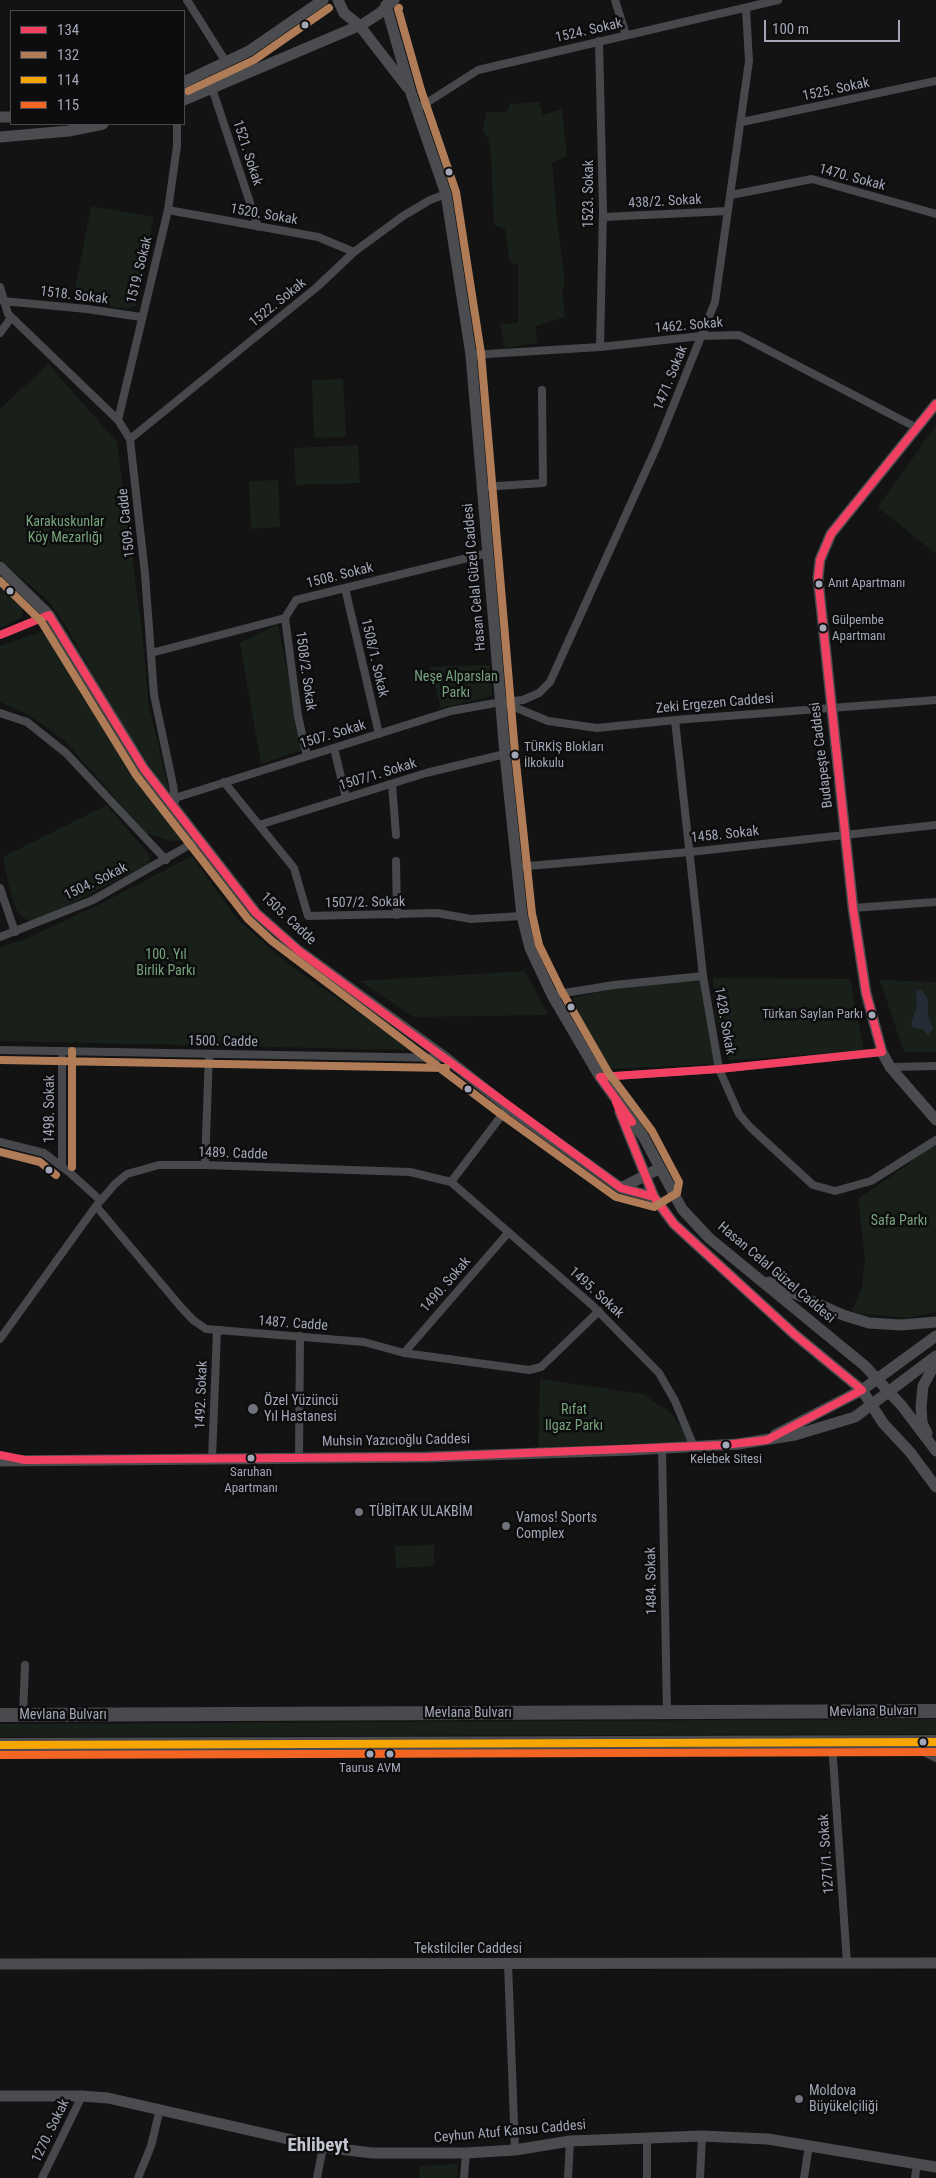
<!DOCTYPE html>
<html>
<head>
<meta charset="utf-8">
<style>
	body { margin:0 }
	#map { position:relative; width:936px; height:2178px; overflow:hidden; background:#131313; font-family:"Roboto Condensed",sans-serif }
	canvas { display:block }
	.legend { position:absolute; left:10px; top:10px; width:175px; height:115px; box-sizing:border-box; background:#0d0d0e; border:1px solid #494a51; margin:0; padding:6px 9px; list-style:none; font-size:15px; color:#a2a6b6 }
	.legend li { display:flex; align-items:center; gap:10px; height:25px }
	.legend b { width:25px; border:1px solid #494a51 }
	.scale { position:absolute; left:764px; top:20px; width:136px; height:22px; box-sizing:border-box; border:2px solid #a2a6b6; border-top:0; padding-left:6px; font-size:15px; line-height:18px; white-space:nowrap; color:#a2a6b6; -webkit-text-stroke:4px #0d0d0e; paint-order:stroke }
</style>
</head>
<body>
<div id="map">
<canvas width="936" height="2178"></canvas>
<ul class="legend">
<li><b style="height:6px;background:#f24062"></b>134</li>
<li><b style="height:6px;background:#b07c57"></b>132</li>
<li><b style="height:6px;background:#f7a600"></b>114</li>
<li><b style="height:6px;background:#f26522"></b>115</li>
</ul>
<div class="scale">100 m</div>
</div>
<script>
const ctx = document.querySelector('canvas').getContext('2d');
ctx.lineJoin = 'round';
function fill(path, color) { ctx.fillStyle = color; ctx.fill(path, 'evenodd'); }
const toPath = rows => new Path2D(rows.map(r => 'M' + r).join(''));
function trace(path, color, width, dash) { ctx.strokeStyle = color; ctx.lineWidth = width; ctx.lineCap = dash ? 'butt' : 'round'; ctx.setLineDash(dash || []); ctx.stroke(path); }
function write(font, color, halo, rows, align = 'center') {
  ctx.font = font + ' "Roboto Condensed",sans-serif'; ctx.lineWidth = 5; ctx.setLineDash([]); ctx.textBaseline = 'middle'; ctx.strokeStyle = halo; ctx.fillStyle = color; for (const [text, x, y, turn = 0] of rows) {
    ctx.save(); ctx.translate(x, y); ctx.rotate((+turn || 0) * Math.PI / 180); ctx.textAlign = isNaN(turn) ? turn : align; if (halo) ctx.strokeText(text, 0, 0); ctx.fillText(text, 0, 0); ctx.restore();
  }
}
const green = toPath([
	[539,102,543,115,562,109,567,156,552,163,557,220,565,283,562,291,565,317,536,326,537,343,505,348,500,324,518,323,518,264,510,263,505,229,494,225,491,154,488,137,483,133,484,125,487,112,507,112,510,104],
	[91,206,154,217,136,306,127,309,73,300],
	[48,364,117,442,142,631,149,707,169,789,162,784,112,709,67,628,49,602,0,559,0,409],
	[343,379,346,437,314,438,312,380],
	[936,425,936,554,878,507],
	[358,445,360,483,296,485,294,448],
	[278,480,280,527,251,529,249,481],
	[0,575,25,596,22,617,0,628],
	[278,624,302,750,261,764,240,643],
	[41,632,54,632,85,684,101,717,142,776,190,840,171,841,146,833,65,741,29,715,0,702,0,646],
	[490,665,492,696,441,708,430,667],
	[107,805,146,851,150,857,148,864,57,911,31,921,23,918,17,911,10,890,3,857],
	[192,856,237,919,288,964,412,1050,0,1041,0,947,26,939,98,905],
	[525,971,548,1015,413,1017,360,981],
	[700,978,716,1064,607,1069,572,998,631,985],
	[713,978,850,979,864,1051,729,1060,715,1014],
	[880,980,936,982,936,1052,904,1052],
	[936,1140,936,1312,907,1318,856,1313,852,1311,862,1288,865,1258,858,1199,913,1161,911,1157],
	[540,1379,643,1394,671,1413,694,1447,538,1453],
	[434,1545,434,1566,396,1568,395,1546],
	[936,1719,936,1734,0,1737,0,1724],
	[458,2164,457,2178,419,2178,420,2166]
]);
const water = toPath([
	[916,990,922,990,928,1000,928,1016,933,1028,928,1035,922,1029,914,1028,911,1024,917,1006]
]);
const street = toPath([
	[187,0,226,62],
	[615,0,626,35],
	[599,41,603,211,600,347],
	[212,88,258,227],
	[417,109,478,70,778,0],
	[742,122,936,81],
	[731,195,812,179,936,214],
	[168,210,318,237,354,252],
	[603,217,728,211],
	[0,287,8,314,118,420,130,439,145,574,154,695,173,785,175,802],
	[3,301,87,309,141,317],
	[0,333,11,318],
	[471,355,600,347,701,336,739,335,917,428],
	[118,420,168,210,177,146,177,124],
	[130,439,317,287,354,252,403,216,430,200,446,194],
	[482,487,543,483,542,390],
	[345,588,379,734],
	[285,618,298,716,307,756],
	[0,635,49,615],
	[151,653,285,618,296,600,488,553],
	[502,702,548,721,597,728,675,720,936,700],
	[0,713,27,722,66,753,166,860],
	[675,720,703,976,719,1069,739,1114,750,1127,813,1185,835,1191,871,1181,936,1140],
	[334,748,346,798],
	[224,782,294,868,308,916,437,913,471,919,522,916],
	[392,784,396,835],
	[175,798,451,711,501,702,523,700,539,693,550,682,657,446,715,302,749,61,746,8],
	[259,825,426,773,505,754],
	[396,861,397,915],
	[517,867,690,852,936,825],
	[0,888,15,932],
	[853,908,936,902],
	[0,937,93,900,198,840],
	[552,995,614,985,703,976],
	[0,1050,446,1058],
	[890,1067,936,1066],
	[600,1077,719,1069,882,1052],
	[0,1142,44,1153,69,1172,100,1200],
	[205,1165,209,1054],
	[62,1167,62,1051],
	[451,1182,592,1305,659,1373,675,1401,694,1447],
	[96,1206,180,1306,193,1320,206,1329,364,1342,404,1353,529,1370,541,1367,599,1311],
	[0,1339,96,1206,115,1184,127,1174,159,1165,205,1165,410,1172,451,1182,508,1107],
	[404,1353,508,1233],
	[662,1449,667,1712],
	[299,1458,300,1336],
	[212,1459,217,1331],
	[23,1715,25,1665],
	[832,1743,847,1963],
	[508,1963,515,2150],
	[42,2178,82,2096],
	[138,2178,151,2146,160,2109],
	[317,2178,323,2147],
	[464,2178,466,2153],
	[568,2178,570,2141],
	[647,2178,647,2137],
	[700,2178,702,2136],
	[804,2178,809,2145],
	[915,2178,917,2163]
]);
const secondary = toPath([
	[338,0,344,13,359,25,407,87],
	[386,5,411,93,446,194,471,355,505,754,522,916,530,948,552,995,600,1077,643,1136,682,1209,709,1238,865,1366,902,1406,936,1451],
	[184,82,249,51,323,0],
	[184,100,363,24,380,13,394,0],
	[0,117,11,117],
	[0,137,69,131,103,124],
	[936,404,831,534,820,560,818,578,853,908,866,993,882,1052,890,1067,936,1120],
	[0,567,49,615,144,769,256,913,299,951,446,1058,508,1107,621,1188,654,1197],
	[620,1112,654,1197,674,1224,794,1334,862,1390,883,1423,910,1452,936,1487],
	[621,1188,660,1168],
	[769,1282,843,1315,869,1323,901,1325,936,1322],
	[927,1433,922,1423,921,1407,923,1386,936,1362],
	[775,1435,862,1390,936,1336],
	[0,1461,427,1457,631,1450,738,1444,795,1435,855,1417,936,1356],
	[0,1964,936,1963],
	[0,2096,82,2096,108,2098,323,2147,372,2153,466,2153,515,2150,570,2141,702,2136,768,2139,936,2167]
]);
const primary = toPath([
	[909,1742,936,1756]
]);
const highway = toPath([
	[0,1715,936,1711],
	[0,1745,936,1742]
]);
const bus1 = toPath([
	[0,635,49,615,144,769,256,913,299,951,621,1188,654,1197],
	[632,1122,600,1077,719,1069,882,1052,866,993,853,908,818,578,820,560,831,534,936,404],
	[0,1455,25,1460,427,1457,724,1445,767,1440,862,1390,794,1334,674,1224,654,1197,616,1102]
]);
const bus2 = toPath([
	[188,91,254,60,329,8],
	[0,581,41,621,136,775,248,919,272,941,502,1115,616,1197,654,1207,677,1193,679,1182,652,1131,608,1072,561,990,539,945,532,914,515,753,481,353,456,192,421,90,398,9,399,8],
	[72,1051,72,1167],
	[0,1060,446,1068],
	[0,1152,40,1162,56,1175]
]);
const bus3 = toPath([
	[0,1745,936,1742]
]);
const bus4 = toPath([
	[0,1755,936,1752]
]);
const markers = [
	[305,25,4.5,"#a2a6b6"],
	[449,172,4.5,"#a2a6b6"],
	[819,584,4.5,"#a2a6b6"],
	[10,591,4.5,"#a2a6b6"],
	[823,628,4.5,"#a2a6b6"],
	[515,755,4.5,"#a2a6b6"],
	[571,1007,4.5,"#a2a6b6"],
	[872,1015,4.5,"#a2a6b6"],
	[468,1089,4.5,"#a2a6b6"],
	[49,1170,4.5,"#a2a6b6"],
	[253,1409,6,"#70737d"],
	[726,1445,4.5,"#a2a6b6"],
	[251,1458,4.5,"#a2a6b6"],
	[359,1512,5,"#70737d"],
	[506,1526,5,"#70737d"],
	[923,1742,4.5,"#a2a6b6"],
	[370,1754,4.5,"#a2a6b6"],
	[390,1754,4.5,"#a2a6b6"],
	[799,2099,5,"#70737d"]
];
const busNames = [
	["Anıt Apartmanı",828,584],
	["Gülpembe",832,621],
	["Apartmanı",832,637],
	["TÜRKİŞ Blokları",524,748],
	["İlkokulu",524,764],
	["Türkan Saylan Parkı",863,1015,"right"],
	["Kelebek Sitesi",726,1460,"center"],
	["Saruhan",251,1473,"center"],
	["Apartmanı",251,1489,"center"],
	["Taurus AVM",370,1769,"center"]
];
const streetNames = [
	["1524. Sokak",589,31,-13],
	["1525. Sokak",836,90,-12],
	["1521. Sokak",247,153,72],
	["1470. Sokak",852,178,15],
	["1523. Sokak",589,194,-90],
	["438/2. Sokak",665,202,-3],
	["1520. Sokak",264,215,10],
	["1519. Sokak",140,270,-76],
	["1518. Sokak",74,296,7],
	["1522. Sokak",278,303,-39],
	["1462. Sokak",689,326,-5],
	["1471. Sokak",671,378,-68],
	["1509. Cadde",127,523,-96],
	["1508. Sokak",340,576,-14],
	["Hasan Celal Güzel Caddesi",475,577,-95],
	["1508/1. Sokak",374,658,77],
	["1508/2. Sokak",305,671,82],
	["Zeki Ergezen Caddesi",715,704,-5],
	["1507. Sokak",333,735,-17],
	["Budapeşte Caddesi",822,755,-97],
	["1507/1. Sokak",378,775,-17],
	["1458. Sokak",725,835,-6],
	["1504. Sokak",96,882,-26],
	["1507/2. Sokak",365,903,-1],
	["1505. Cadde",288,919,43],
	["1428. Sokak",724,1021,80],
	["1500. Cadde",223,1042,1],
	["1498. Sokak",50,1109,-90],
	["1489. Cadde",233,1154,2],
	["Hasan Celal Güzel Caddesi",776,1273,40],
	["1490. Sokak",446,1285,-49],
	["1495. Sokak",596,1293,42],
	["1487. Cadde",293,1324,4],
	["1492. Sokak",202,1395,-88],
	["Muhsin Yazıcıoğlu Caddesi",396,1441,-1],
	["1484. Sokak",652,1581,-91],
	["Mevlana Bulvarı",873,1712,-1],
	["Mevlana Bulvarı",468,1713],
	["Mevlana Bulvarı",63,1715],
	["1271/1. Sokak",827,1854,-94],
	["Tekstilciler Caddesi",468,1949],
	["1270. Sokak",51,2131,-64],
	["Ceyhun Atuf Kansu Caddesi",510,2132,-5]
];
const parkNames = [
	["Karakuskunlar",65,522],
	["Köy Mezarlığı",65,538],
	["Neşe Alparslan",456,677],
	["Parkı",456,693],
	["100. Yıl",166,955],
	["Birlik Parkı",166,971],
	["Safa Parkı",899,1221],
	["Rıfat",574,1410],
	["Ilgaz Parkı",574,1426]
];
const poiNames = [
	["Özel Yüzüncü",264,1401],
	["Yıl Hastanesi",264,1417],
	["TÜBİTAK ULAKBİM",369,1512],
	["Vamos! Sports",516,1518],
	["Complex",516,1534],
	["Moldova",809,2091],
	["Büyükelçiliği",809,2107]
];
const districtNames = [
	["Ehlibeyt",318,2146]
];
fill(green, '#19201a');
fill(water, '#252c35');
trace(street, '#46484c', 8);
trace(secondary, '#4a4c50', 11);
trace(primary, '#49494d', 12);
trace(highway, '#49494e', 14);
trace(bus1, '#f24062', 8);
trace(bus2, '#b07c57', 8);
trace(bus3, '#f7a600', 8);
trace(bus4, '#f26522', 8);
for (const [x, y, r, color] of markers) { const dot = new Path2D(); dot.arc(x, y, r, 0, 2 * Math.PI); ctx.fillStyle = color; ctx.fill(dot); trace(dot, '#0d0d0e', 2); }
write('13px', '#a2a6b6', '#0d0d0e', busNames, 'left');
write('14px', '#a2a6b6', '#0d0d0e', streetNames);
write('14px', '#76a37c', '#0d0d0e', parkNames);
write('14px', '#a2a6b6', '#0d0d0e', poiNames, 'left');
write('bold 19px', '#c3c6d1', '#0d0d0e', districtNames);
</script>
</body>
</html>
